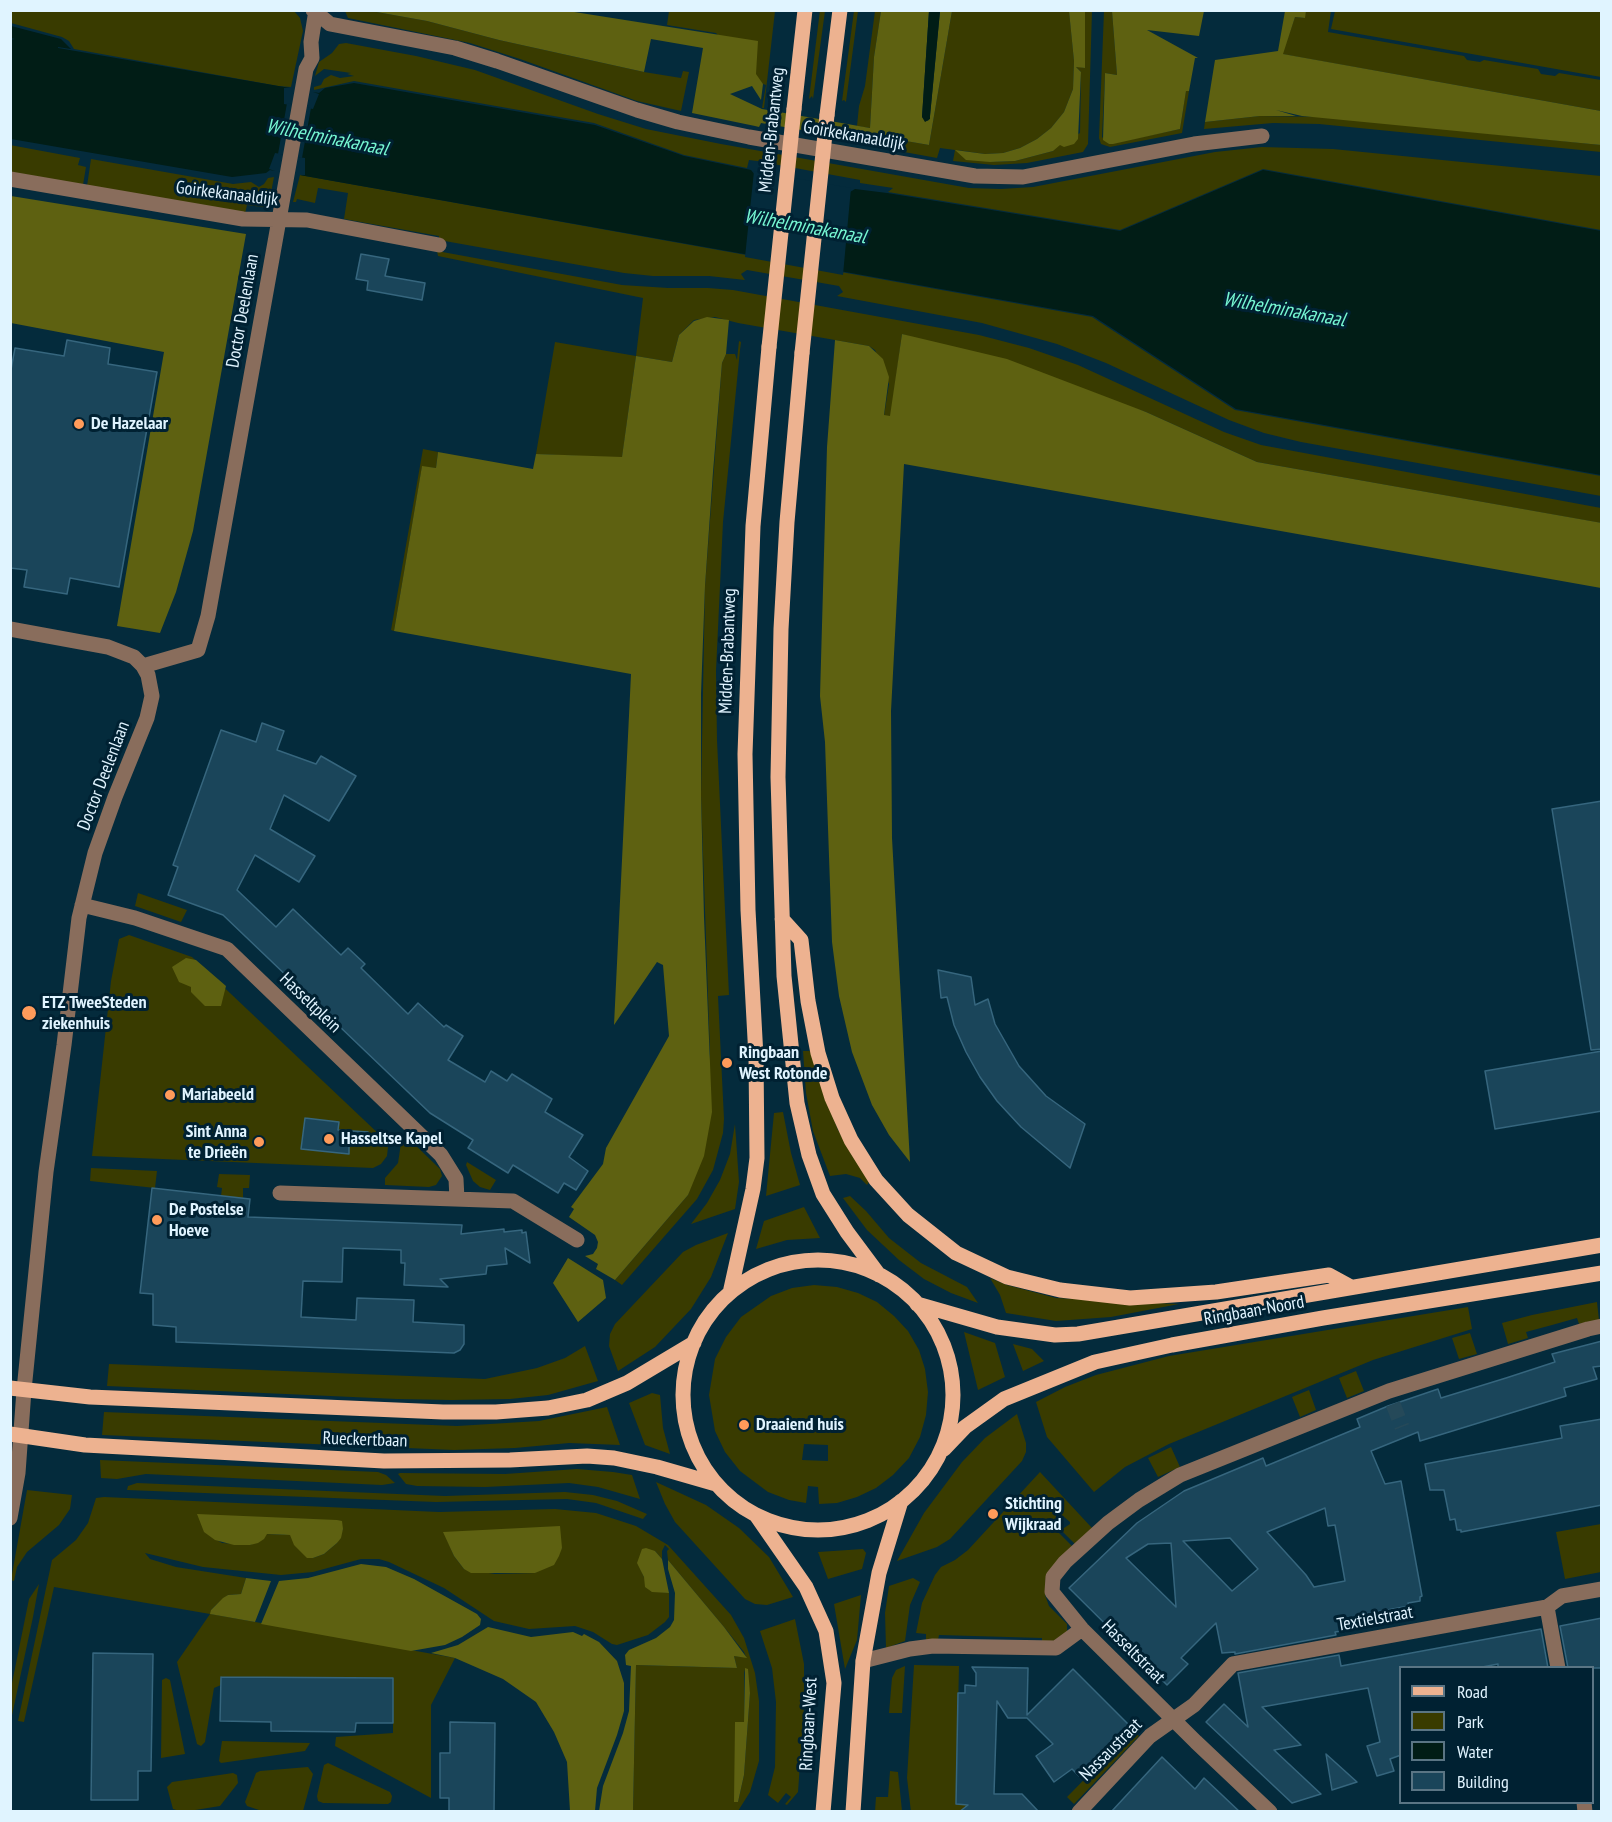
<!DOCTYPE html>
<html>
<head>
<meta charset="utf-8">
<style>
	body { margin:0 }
	#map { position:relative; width:1612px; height:1822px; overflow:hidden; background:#042b3c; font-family:"PT Sans Narrow",sans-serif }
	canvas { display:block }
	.frame { position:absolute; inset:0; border:12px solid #e0f4ff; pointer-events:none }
	.legend { position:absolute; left:1399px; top:1666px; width:195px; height:138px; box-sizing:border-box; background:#002132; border:2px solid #5a7584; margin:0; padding:8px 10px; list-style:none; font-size:18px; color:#e0f4ff }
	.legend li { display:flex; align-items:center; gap:12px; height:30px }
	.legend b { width:30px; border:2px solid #5a7584 }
</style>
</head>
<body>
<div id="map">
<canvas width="1612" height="1822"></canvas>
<div class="frame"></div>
<ul class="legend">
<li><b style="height:8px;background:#edb290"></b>Road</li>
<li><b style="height:16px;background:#393b00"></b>Park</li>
<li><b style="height:16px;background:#011d16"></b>Water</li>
<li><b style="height:16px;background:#1a455a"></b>Building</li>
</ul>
</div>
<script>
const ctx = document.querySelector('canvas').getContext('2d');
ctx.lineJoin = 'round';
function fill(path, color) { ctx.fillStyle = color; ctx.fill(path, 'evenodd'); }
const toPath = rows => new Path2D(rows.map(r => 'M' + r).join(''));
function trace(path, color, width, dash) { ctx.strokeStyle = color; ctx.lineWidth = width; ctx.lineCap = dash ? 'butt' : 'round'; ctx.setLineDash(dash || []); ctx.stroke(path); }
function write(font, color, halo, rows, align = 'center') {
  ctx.font = font + ' "PT Sans Narrow",sans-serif'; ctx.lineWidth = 6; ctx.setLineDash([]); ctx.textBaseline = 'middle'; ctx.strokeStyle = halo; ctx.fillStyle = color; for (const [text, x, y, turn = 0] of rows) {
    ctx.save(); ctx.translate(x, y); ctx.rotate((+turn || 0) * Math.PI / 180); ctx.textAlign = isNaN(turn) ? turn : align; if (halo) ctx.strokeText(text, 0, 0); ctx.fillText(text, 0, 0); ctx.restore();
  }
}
const green = toPath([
	[11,10,294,11,300,18,303,31,291,87,278,86,74,49,69,41,62,37,11,23],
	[820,10,825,11,813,99,812,96,809,99],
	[1069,10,1074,61,1073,89,1064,112,1051,128,1037,139,1020,148,1003,153,985,154,957,150,990,162,1015,161,1053,151,1057,146,1080,133,1081,72,1075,66,1085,68,1085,11,1092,11,1088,144,1083,152,1027,163,994,165,953,161,955,150,940,148,937,158,871,146,871,135,929,145,952,11],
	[345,11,371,11,427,21,499,40,644,72,681,78,683,71,689,72,681,111,637,101,520,59,470,43,348,18],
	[669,11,775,11,764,108,762,108,766,85,763,84,716,33,667,25],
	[854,11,858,11,846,102,844,100,842,101],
	[875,11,881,11,874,57,870,128,857,126,859,106,865,86],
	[1104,11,1112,11,1117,75,1105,73,1102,137,1109,144,1180,129,1186,90,1189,91,1182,133,1110,147,1101,144,1099,138],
	[1306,11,1331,11,1328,32,1464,56,1467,60,1480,62,1484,60,1538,69,1541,74,1555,76,1559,73,1601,80,1601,111,1282,54,1295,17,1304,18],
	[1335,11,1601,11,1601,77,1331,29],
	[346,43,416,56,475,70,598,114,646,129,721,144,969,188,1001,189,1033,187,1215,152,1262,147,1333,149,1601,176,1601,230,1263,169,1120,230,888,192,893,188,860,183,860,180,757,161,749,160,747,168,684,155,594,123,513,109,354,81,314,90,314,87,321,85,324,79,331,75,340,78,354,76,347,74,351,73,324,69,315,76,319,62,332,53,339,44],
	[1260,116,1328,117,1465,131,1601,145,1601,152,1319,124,1273,123,1204,129,1205,122],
	[10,145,80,158,78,165,86,167,83,185,11,172],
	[91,159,233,184,251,182,259,187,264,184,268,178,274,177,270,198,263,203,270,199,269,208,247,205,245,214,87,186],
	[300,175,1092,317,1235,410,1601,476,1601,496,1301,442,1264,433,1229,420,1106,363,1057,344,982,323,837,296,843,292,839,286,747,270,741,274,745,280,709,276,653,276,624,273,439,240,439,236,344,219,348,193,318,188,315,203,297,199,296,202,293,202],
	[437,251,622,285,668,288,708,288,733,290,979,335,1029,348,1078,365,1224,432,1261,445,1601,508,1601,523,1257,462,1146,412,902,334,891,416,884,416,889,384,875,350,869,346,738,323,715,317,694,320,679,335,672,362,636,356,622,458,536,454,555,342,636,356,643,298,438,256],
	[739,341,741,342,740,350,723,522,716,671,717,740,729,995,718,996,724,1119,723,1133,713,1170,697,1199,622,1285,615,1280,688,1195,710,1054,701,795,705,586,722,363,726,354,735,354,737,360],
	[423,449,438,452,436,468,422,467,394,631,391,630],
	[138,893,187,910,181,922,135,906],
	[129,935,192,957,382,1137,388,1147,387,1156,381,1164,373,1168,92,1156,111,981,119,939],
	[803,1051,812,1051,823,1091,838,1130,869,1182,867,1185,860,1178,846,1174,830,1176,813,1131,806,1093],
	[783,1112,791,1153,800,1185,766,1196,774,1113],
	[735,1124,739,1182,735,1209,691,1224,707,1203,720,1180,730,1154],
	[407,1137,440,1169,442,1176,436,1185,429,1187,385,1185,385,1178,398,1163,401,1143],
	[467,1162,496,1180,490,1190,480,1187,473,1181,466,1165],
	[91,1168,157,1171,155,1188,90,1181],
	[219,1174,250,1175,249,1188,243,1188,243,1198,221,1196,222,1188,217,1187],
	[850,1196,866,1211,889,1238,921,1263,967,1287,978,1303,951,1293,924,1279,899,1260,867,1230,843,1198],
	[804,1207,820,1238,787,1240,756,1249,764,1221],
	[728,1233,711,1277,691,1309,655,1347,618,1371,609,1346,610,1334,615,1324,683,1252,696,1245],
	[990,1278,1007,1285,1056,1298,1179,1304,1111,1317,1056,1321,1006,1313,1000,1295],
	[814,1285,837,1287,858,1293,877,1302,894,1316,908,1331,919,1350,925,1369,928,1392,926,1415,920,1437,909,1458,893,1475,876,1488,857,1497,837,1503,819,1504,818,1487,808,1486,806,1503,789,1500,768,1492,740,1471,725,1452,715,1431,709,1395,715,1359,726,1337,741,1317,771,1296,792,1288],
	[804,1444,828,1445,828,1461,802,1460],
	[1597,1302,1599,1320,1579,1324,1577,1318,1552,1325,1526,1332,1528,1338,1508,1344,1502,1323,1532,1315],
	[1468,1307,1472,1329,1373,1360,1169,1444,1125,1467,1094,1492,1047,1437,1036,1402,1065,1387,1096,1375,1169,1356],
	[964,1332,995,1343,1005,1377,978,1390],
	[1470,1333,1477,1354,1459,1359,1452,1338],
	[1013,1344,1032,1349,1044,1361,1023,1371],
	[585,1346,598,1381,548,1395,510,1399,452,1400,397,1399,107,1386,109,1364,485,1379,537,1368,565,1358],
	[1356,1371,1364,1391,1347,1398,1339,1378],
	[1309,1390,1316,1410,1300,1417,1292,1397],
	[652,1393,660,1395,663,1428,670,1454,645,1445,629,1403],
	[607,1407,620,1445,569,1443,515,1448,454,1450,102,1435,104,1412,457,1426,539,1421],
	[1017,1414,1026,1443,1026,1452,1022,1461,950,1539,937,1547,897,1561,924,1513,962,1462,985,1438],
	[1171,1447,1180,1467,1158,1477,1148,1458],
	[100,1460,378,1472,386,1475,395,1483,382,1485,146,1474,117,1479,101,1478],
	[577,1469,613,1472,632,1475,640,1499,598,1487,569,1483,485,1487,417,1486,406,1484,398,1474,400,1473,505,1474],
	[1040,1472,1092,1528,1076,1545,1061,1530,1070,1524,1070,1522,1063,1516,1055,1522,1057,1525,1054,1528,1073,1547,1046,1577,1045,1595,1049,1606,1067,1624,1067,1632,1052,1642,1042,1643,1042,1638,939,1635,938,1640,926,1642,926,1634,916,1633,922,1603,935,1575,941,1567,955,1560,968,1550],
	[656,1482,706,1505,739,1528,769,1557,793,1597,767,1605,755,1604,745,1599,675,1522,665,1504],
	[137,1483,445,1496,565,1492,593,1495,617,1501,647,1514,643,1519,596,1503,567,1499,436,1502,127,1490,128,1486],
	[27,1490,72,1495,70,1509,59,1525,27,1552,17,1567,14,1581,11,1580],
	[104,1497,439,1512,555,1509,596,1513,636,1526,668,1545,731,1615,744,1638,755,1673,759,1701,759,1761,750,1792,738,1811,633,1811,636,1665,737,1668,734,1656,746,1657,744,1652,724,1627,668,1560,667,1551,669,1549,665,1545,662,1551,662,1559,655,1551,638,1563,644,1577,662,1592,669,1593,669,1617,665,1622,648,1635,617,1645,612,1644,593,1632,575,1626,529,1629,494,1621,444,1588,389,1562,379,1559,361,1559,313,1572,281,1575,203,1567,145,1553,150,1559,176,1567,246,1578,241,1594,228,1595,216,1605,211,1610,211,1614,455,1658,431,1705,431,1798,335,1746,336,1737,393,1733,393,1678,221,1677,221,1685,214,1688,205,1742,201,1746,197,1744,177,1662,210,1614,54,1587,24,1722,18,1721,52,1560,76,1540,88,1523,96,1498],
	[343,1529,337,1543,324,1554,313,1558,291,1535,266,1534,262,1539,250,1545,222,1543,212,1537],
	[444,1532,562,1548,535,1573,495,1574,464,1569,454,1556],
	[744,1669,750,1693,744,1775,738,1802,736,1722,744,1722],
	[1601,1524,1601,1572,1565,1579,1556,1532],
	[863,1549,866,1553,862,1569,828,1579,818,1552],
	[913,1578,920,1582,910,1605,905,1641,886,1648,885,1613,889,1586],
	[39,1584,33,1617,11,1720,11,1688,29,1599],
	[861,1595,857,1640,845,1669,834,1604],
	[795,1619,804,1664,804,1707,798,1792,787,1805,785,1804,791,1797,786,1793,778,1803,768,1795,775,1767,776,1702,772,1668,760,1631],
	[914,1665,959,1666,957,1758,961,1793,956,1793,956,1804,969,1805,968,1811,911,1812,907,1778],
	[905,1666,902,1713,889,1713,892,1678,896,1670],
	[166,1678,170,1680,185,1754,161,1758,162,1680],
	[1133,1730,1139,1736,1074,1804,1067,1797],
	[222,1741,310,1743,305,1751,221,1763,219,1761],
	[328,1763,390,1792,392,1796,391,1802,388,1804,323,1803,318,1801,317,1796,324,1765],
	[308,1767,313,1774,303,1811,262,1811,247,1806,245,1802,256,1773,260,1771],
	[890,1771,898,1772,902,1811,875,1811,876,1797,888,1797],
	[233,1773,237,1775,238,1783,220,1806,183,1812,173,1809,167,1787,172,1782]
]);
const forest = toPath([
	[371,11,568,11,758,41,756,74,763,84,761,100,752,86,730,94,762,109,870,128,874,57,881,11,929,11,922,117,928,121,930,116,940,11,952,11,929,145,871,135,871,146,842,137,761,123,759,127,755,126,692,113,703,48,651,39,644,72,499,40,427,21],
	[1069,11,1085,11,1085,68,1076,67,1081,72,1078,139,1074,144,1064,147,1060,145,1053,151,1015,161,990,162,966,160,955,150,985,154,1003,153,1020,148,1037,139,1051,128,1064,112,1073,89,1074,61],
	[1112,11,1204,11,1199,36,1147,30,1198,58,1195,58,1189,91,1186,91,1180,129,1113,144,1109,144,1103,140,1105,73,1117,75],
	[1285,11,1306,11,1305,18,1295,17,1283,54,1601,111,1601,145,1302,116,1276,110,1296,116,1260,116,1205,122,1215,60,1278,51],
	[11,196,246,234,193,531,176,592,160,633,117,626,164,352,11,323],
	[707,317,729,320,726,354,722,363,713,472,705,586,701,694,701,795,704,917,712,1112,704,1156,688,1195,615,1280,596,1269,598,1264,585,1256,593,1254,597,1248,598,1242,595,1235,569,1217,574,1209,571,1207,603,1164,606,1148,669,1036,663,965,657,962,614,1025,631,674,394,631,422,466,436,468,438,452,533,469,536,454,622,457,636,356,672,362,679,335,694,321],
	[902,334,1007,359,1146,412,1257,462,1602,523,1601,588,904,464,891,711,892,838,910,1162,889,1135,872,1105,852,1052,839,996,832,942,825,742,820,696,827,447,835,340,869,346,883,359,889,377,884,415,890,416],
	[186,958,196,960,226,986,221,1006,205,1006,191,992,191,987,179,982,172,967],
	[568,1258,603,1280,606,1298,578,1322,553,1283],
	[197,1514,337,1520,342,1521,343,1529,341,1538,337,1543,324,1554,313,1558,307,1558,294,1545,290,1535,267,1534,264,1539,258,1543,250,1545,234,1545,215,1540,204,1532],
	[560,1526,562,1548,559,1556,554,1565,535,1573,471,1573,464,1569,454,1556,443,1532],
	[646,1548,655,1551,662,1559,669,1593,652,1592,645,1587,644,1577,637,1563,642,1549],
	[668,1560,724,1627,747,1658,734,1656,737,1668,636,1665,633,1811,599,1811,603,1786,623,1733,629,1711,631,1666,626,1665,625,1655,629,1650,656,1638,670,1627,674,1620,675,1593,668,1569],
	[361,1564,386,1567,414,1579,477,1614,481,1619,480,1625,462,1637,445,1645,411,1651,261,1624,279,1581,308,1578],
	[246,1578,271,1581,255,1622,210,1614,211,1610,223,1598,228,1595,241,1594],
	[488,1627,531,1637,573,1632,582,1636,584,1634,599,1642,617,1661,624,1683,624,1711,617,1735,597,1788,595,1811,570,1811,567,1762,554,1732,536,1702,503,1679,455,1658,431,1653,458,1645],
	[745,1668,748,1669,750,1693,744,1775,738,1802,734,1802,735,1722,744,1722]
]);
const water = toPath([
	[929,11,940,11,930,116,930,119,925,122,922,117],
	[11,26,61,39,71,49,58,47,58,48,290,88,284,88,284,104,313,109,319,94,313,92,319,93,325,88,354,83,595,125,684,156,751,170,755,175,850,192,855,189,887,193,1120,231,1263,170,1601,231,1601,475,1236,409,1093,316,305,176,300,175,305,175,305,158,275,153,269,169,275,171,270,170,266,173,232,177,11,139,10,40,15,39,11,38]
]);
const pier = toPath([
	[287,103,311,108,302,158,278,154],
	[754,171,851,188,843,275,745,257]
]);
const building = toPath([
	[361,254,389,259,385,276,425,283,422,300,367,290,368,281,356,279,361,254],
	[67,340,110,348,108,364,157,372,119,587,70,578,67,594,24,587,27,570,10,568,10,375,15,348,64,356,67,340],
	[262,723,284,731,277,750,316,764,321,756,356,776,329,821,284,795,270,829,315,856,299,882,255,855,237,890,276,927,293,909,341,955,348,948,365,964,361,968,408,1014,418,1003,444,1027,446,1025,463,1036,448,1060,485,1082,491,1071,507,1081,512,1074,552,1099,545,1112,583,1135,569,1157,588,1171,576,1190,564,1183,558,1193,513,1165,508,1173,468,1148,473,1140,430,1113,223,915,168,895,178,867,173,865,221,730,256,742,262,723],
	[1602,801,1602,1049,1591,1050,1552,809,1602,801],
	[938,970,971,977,975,1005,988,999,995,1024,1019,1066,1046,1096,1085,1124,1070,1168,1021,1127,997,1101,980,1077,966,1052,954,1025,947,997,941,998,938,970],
	[1602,1051,1602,1111,1495,1129,1485,1071,1602,1051],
	[305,1118,339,1122,338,1130,368,1132,349,1147,349,1154,301,1149,305,1118],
	[152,1188,250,1199,248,1217,462,1225,461,1234,504,1229,504,1232,522,1230,522,1233,526,1232,530,1263,505,1248,507,1264,487,1266,486,1274,440,1279,448,1287,404,1285,405,1263,401,1263,401,1250,343,1248,342,1282,303,1281,301,1317,356,1320,357,1298,414,1300,413,1322,464,1325,464,1344,460,1350,454,1353,176,1342,176,1327,153,1325,153,1294,140,1293,152,1188],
	[1602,1341,1602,1366,1593,1367,1597,1379,1564,1388,1566,1396,1420,1441,1418,1432,1371,1451,1385,1484,1401,1481,1422,1596,1420,1597,1420,1601,1408,1603,1409,1606,1360,1615,1360,1617,1347,1620,1349,1630,1335,1632,1336,1635,1235,1654,1235,1652,1222,1653,1216,1623,1181,1658,1188,1664,1167,1685,1069,1588,1137,1523,1184,1491,1263,1458,1266,1466,1360,1427,1357,1419,1388,1406,1438,1389,1441,1398,1506,1378,1555,1362,1552,1354,1602,1341],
	[1325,1508,1328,1526,1335,1525,1345,1581,1314,1587,1306,1575,1267,1532,1325,1508],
	[1230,1538,1258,1569,1232,1591,1183,1541,1230,1538],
	[1171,1543,1176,1607,1126,1558,1148,1544,1171,1543],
	[1602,1419,1602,1505,1461,1532,1461,1530,1457,1530,1455,1519,1450,1520,1444,1490,1430,1490,1425,1464,1562,1438,1560,1426,1602,1419],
	[1602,1618,1602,1668,1568,1668,1560,1626,1602,1618],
	[1541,1629,1548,1668,1498,1668,1498,1664,1477,1668,1401,1668,1401,1755,1390,1759,1394,1771,1377,1776,1367,1746,1380,1742,1368,1688,1262,1707,1301,1745,1274,1750,1321,1794,1292,1803,1206,1722,1224,1704,1248,1727,1238,1673,1339,1655,1341,1666,1541,1629],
	[93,1653,153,1654,151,1771,138,1771,138,1800,91,1800,93,1653],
	[972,1667,1028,1668,1027,1715,1073,1669,1129,1725,1079,1776,1072,1769,1054,1782,1036,1756,1053,1744,1027,1718,1008,1718,997,1701,994,1794,1022,1794,1039,1812,959,1812,968,1805,956,1804,958,1693,965,1693,965,1685,976,1686,976,1673,972,1667],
	[221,1677,393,1678,393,1723,356,1723,355,1732,271,1731,271,1722,220,1721,221,1677],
	[450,1722,495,1723,494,1812,449,1812,449,1798,440,1798,440,1753,450,1753,450,1722],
	[1326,1754,1357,1782,1332,1790,1326,1754],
	[1162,1757,1195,1789,1204,1778,1240,1812,1111,1812,1162,1757]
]);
const minorTunnel = toPath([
	[1393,1404,1402,1427]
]);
const minor = toPath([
	[313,10,330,24,455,48,497,61,637,110,678,122,749,137,975,176,1023,177,1194,144,1262,136],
	[10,179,243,219,307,220,439,245],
	[10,629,108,647,134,657,143,666,148,675,152,696,147,718,115,797,95,853,79,918,64,1045,46,1172,24,1390,18,1473,10,1518],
	[143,666,198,650,208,616,306,69,312,58,311,42,316,10],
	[82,905,135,918,227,949,441,1155,456,1179,457,1199],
	[280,1193,513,1201,577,1240],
	[1547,1607,1558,1668],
	[863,1661,910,1649,933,1646,1056,1648,1082,1629],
	[1584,1802,1585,1812],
	[1079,1812,1150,1736,1194,1705,1233,1664,1547,1607,1562,1596,1602,1589],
	[1270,1812,1196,1742,1082,1629,1052,1592,1053,1577,1065,1562,1108,1523,1139,1500,1180,1475,1389,1391,1588,1329,1602,1326]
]);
const major = toPath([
	[794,109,805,10],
	[827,115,840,10],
	[802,353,787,522,781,629,778,777,784,976,797,1103,809,1155,823,1194,847,1232,879,1275],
	[782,919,801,940,808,1001,818,1053,832,1098,851,1140,876,1180,908,1215,956,1253,1007,1277,1060,1290,1130,1298,1216,1292,1329,1275,1351,1287],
	'683 1395a135 135 0 1 1 270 0a135 135 0 1 1-270 0Z',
	[730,1293,753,1189,757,1158,756,1057,748,910,745,754,753,526,769,347],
	[917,1304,997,1327,1055,1335,1078,1334,1602,1245],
	[10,1388,90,1397,443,1412,496,1412,548,1408,587,1400,627,1383,694,1343],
	[10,1434,85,1445,384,1461,510,1460,587,1456,614,1458,657,1467,716,1484],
	[944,1449,965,1427,1004,1399,1095,1362,1172,1345,1323,1318,1602,1273],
	[756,1515,806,1587,826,1631,834,1683,823,1812],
	[853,1812,863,1661,879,1573,901,1501]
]);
const majorBridge = toPath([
	[769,347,794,109],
	[802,353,827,115]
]);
const markers = [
	[79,424,6,"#ff9b5a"],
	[29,1013,8,"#ff9b5a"],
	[727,1063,6,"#ff9b5a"],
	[170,1095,6,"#ff9b5a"],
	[329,1139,6,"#ff9b5a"],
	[259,1142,6,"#ff9b5a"],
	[157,1220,6,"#ff9b5a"],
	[744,1425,6,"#ff9b5a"],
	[993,1514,6,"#ff9b5a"]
];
const streetNames = [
	["Midden-Brabantweg",772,130,-84],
	["Goirkekanaaldijk",854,136,10],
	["Goirkekanaaldijk",227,194,7],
	["Doctor Deelenlaan",243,311,-80],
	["Midden-Brabantweg",728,651,-88],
	["Doctor Deelenlaan",104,776,-69],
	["Hasseltplein",310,1003,44],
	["Ringbaan-Noord",1254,1311,-10],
	["Rueckertbaan",365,1440,2],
	["Textielstraat",1375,1619,-10],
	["Hasseltstraat",1133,1652,45],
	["Ringbaan-West",809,1724,-87],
	["Nassaustraat",1111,1750,-45]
];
const poiNames = [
	["De Hazelaar",91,424],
	["ETZ TweeSteden",42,1003],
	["ziekenhuis",42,1024],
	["Ringbaan",739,1053],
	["West Rotonde",739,1074],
	["Mariabeeld",182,1095],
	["Sint Anna",247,1132,"right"],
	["te Drieën",247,1153,"right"],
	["Hasseltse Kapel",341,1139],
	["De Postelse",169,1210],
	["Hoeve",169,1231],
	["Draaiend huis",756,1425],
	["Stichting",1005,1504],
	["Wijkraad",1005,1525]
];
const waterNames = [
	["Wilhelminakanaal",327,138,11],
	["Wilhelminakanaal",805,227,10],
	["Wilhelminakanaal",1284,310,10]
];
fill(green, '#393b00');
fill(forest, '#5e6111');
fill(water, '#011d16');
fill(pier, '#042b3c');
fill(building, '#1a455a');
trace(building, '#36667e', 1.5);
trace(minorTunnel, '#254959', 15, [15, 8]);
trace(minor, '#896d5c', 15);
trace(major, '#edb290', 15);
trace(majorBridge, '#edb290', 15);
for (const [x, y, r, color] of markers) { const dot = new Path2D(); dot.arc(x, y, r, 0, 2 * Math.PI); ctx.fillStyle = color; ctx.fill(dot); trace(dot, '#002132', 2); }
write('18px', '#e0f4ff', '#002132', streetNames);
write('bold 18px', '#e0f4ff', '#002132', poiNames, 'left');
write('italic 20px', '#76f7d2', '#002132', waterNames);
</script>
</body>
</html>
